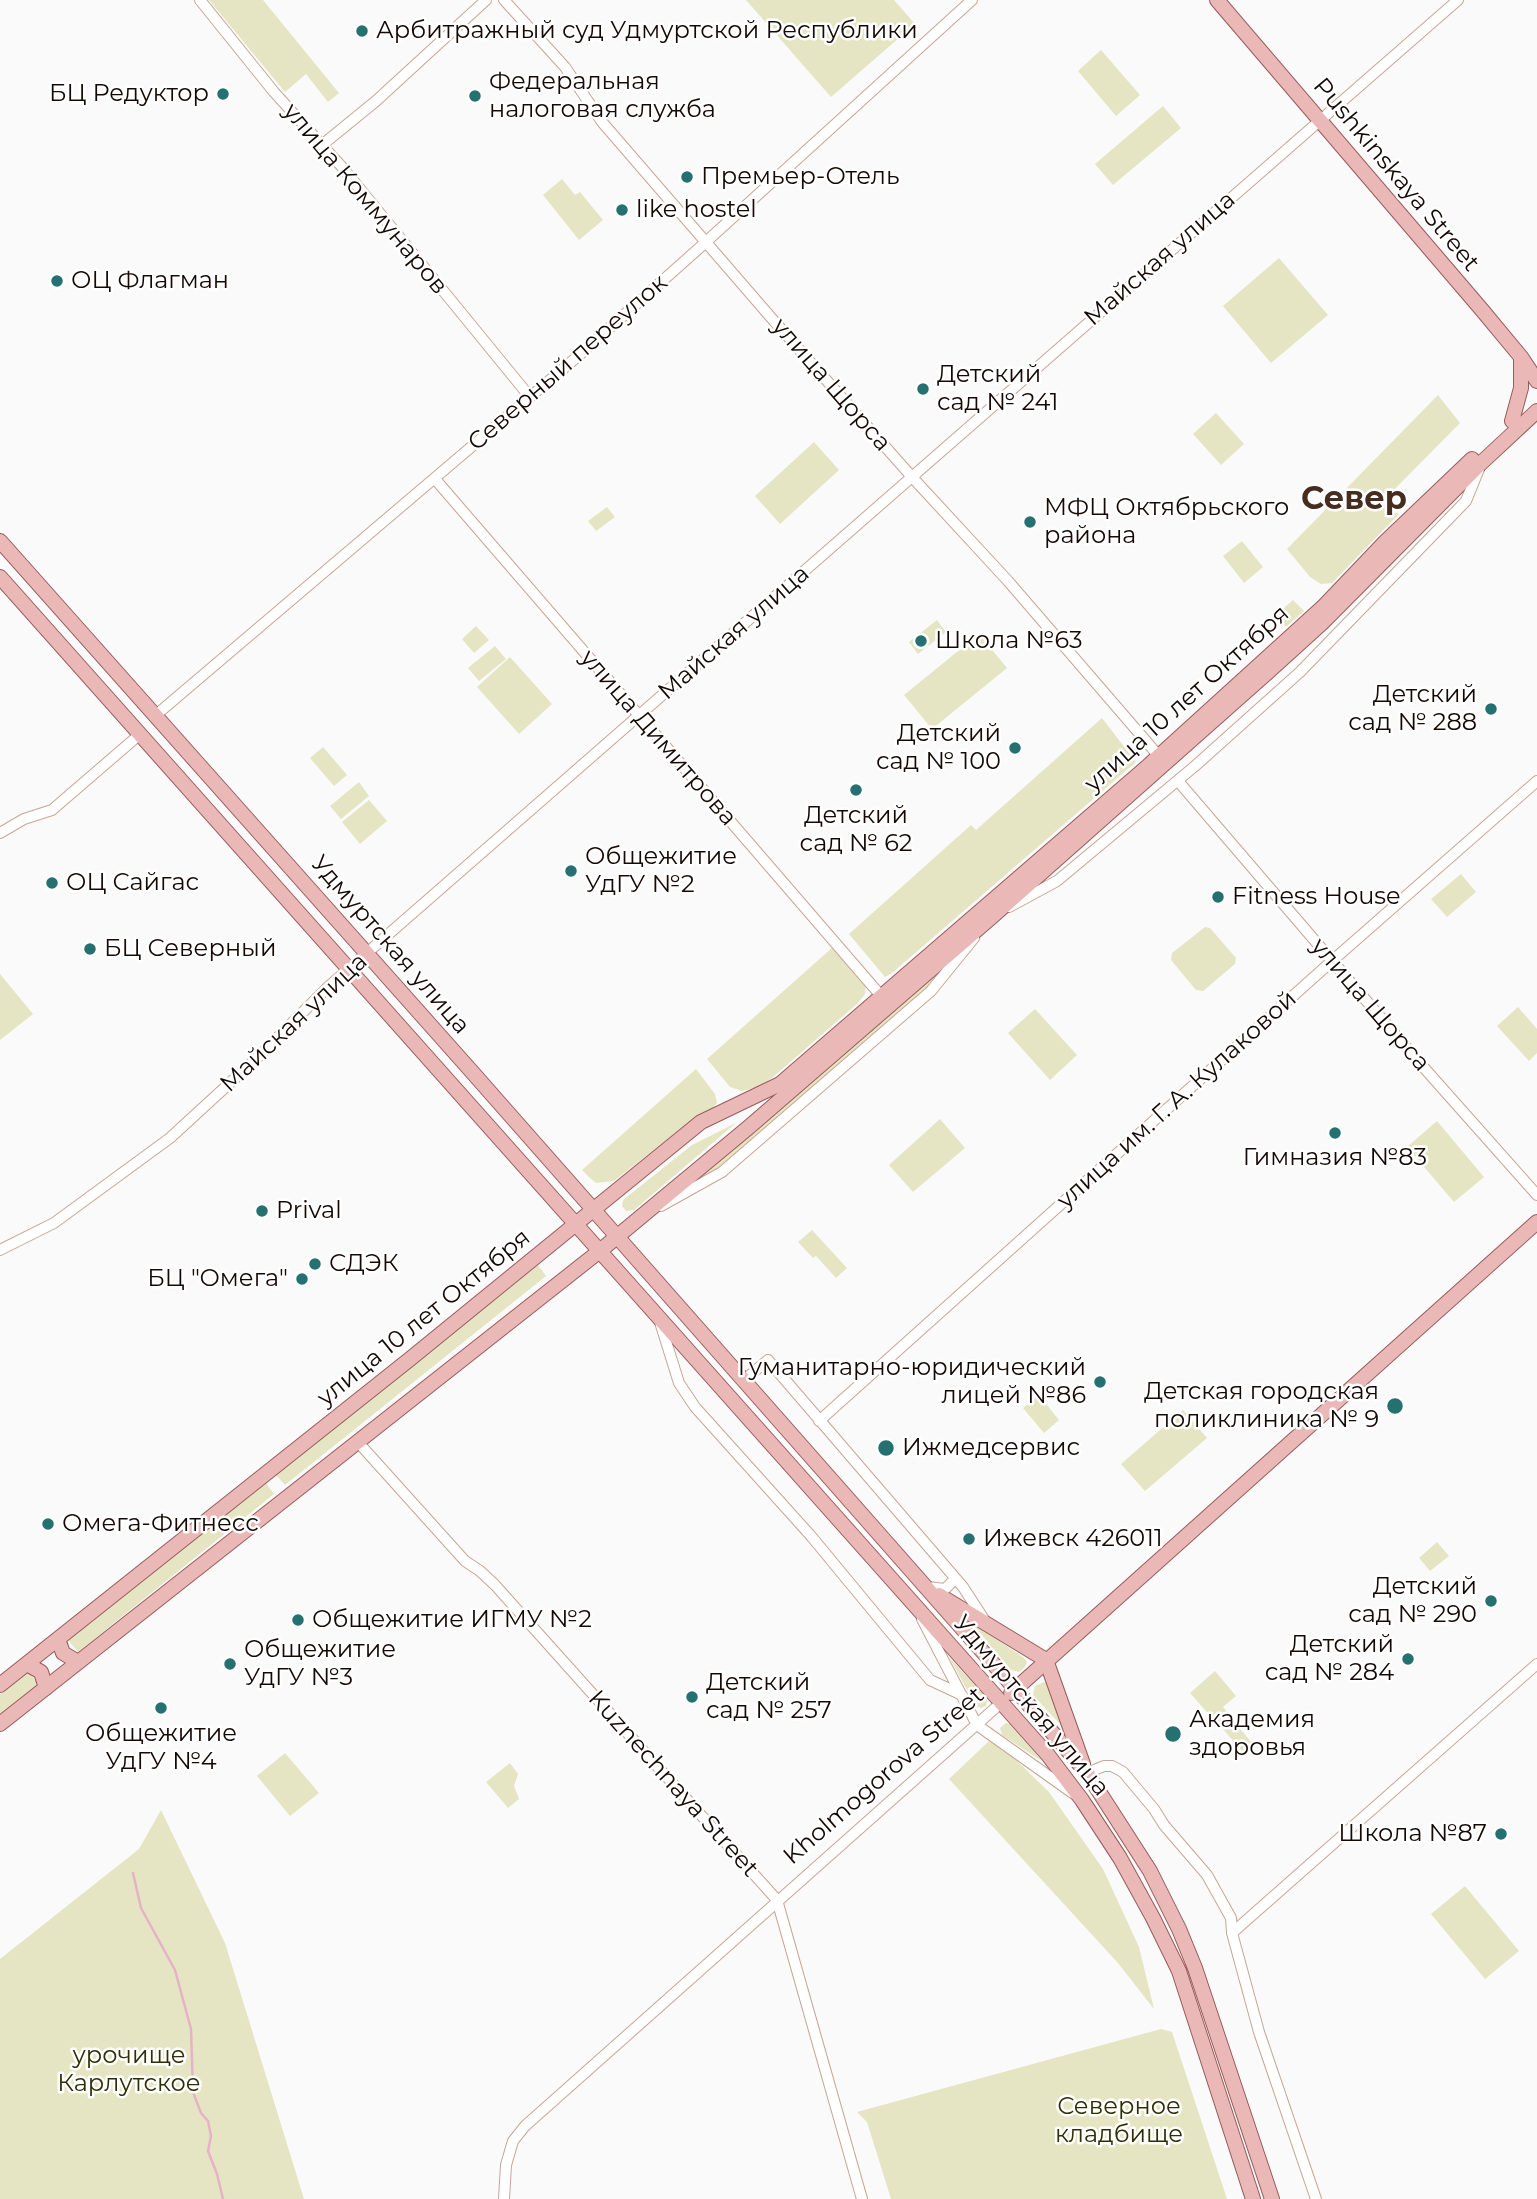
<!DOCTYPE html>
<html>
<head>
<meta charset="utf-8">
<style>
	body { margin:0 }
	canvas { display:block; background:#fafafa }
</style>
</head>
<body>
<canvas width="1537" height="2199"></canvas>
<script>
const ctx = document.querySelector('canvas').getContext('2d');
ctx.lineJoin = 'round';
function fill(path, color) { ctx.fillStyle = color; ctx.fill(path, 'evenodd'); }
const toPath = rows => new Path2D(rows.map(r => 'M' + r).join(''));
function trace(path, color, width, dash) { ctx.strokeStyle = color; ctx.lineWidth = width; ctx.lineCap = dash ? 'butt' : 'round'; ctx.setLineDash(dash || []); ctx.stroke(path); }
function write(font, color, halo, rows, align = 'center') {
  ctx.font = font + ' Montserrat,sans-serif'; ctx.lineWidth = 5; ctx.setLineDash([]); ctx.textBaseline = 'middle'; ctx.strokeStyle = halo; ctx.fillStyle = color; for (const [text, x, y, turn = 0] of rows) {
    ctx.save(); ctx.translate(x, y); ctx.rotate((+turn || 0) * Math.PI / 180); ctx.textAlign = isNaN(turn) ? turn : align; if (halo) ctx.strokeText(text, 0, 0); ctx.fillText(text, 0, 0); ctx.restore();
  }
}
const green = toPath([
	[209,0,263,0,339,93,328,102,306,74,285,92],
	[746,0,894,0,915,24,831,97],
	[1101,50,1140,95,1116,116,1078,71],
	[1163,106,1181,128,1113,185,1095,164],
	[562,179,575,195,580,192,603,220,579,240,543,195],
	[1279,258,1328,315,1271,363,1223,306],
	[1438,395,1460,423,1379,505,1399,514,1332,583,1321,584,1310,577,1287,549],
	[1216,413,1244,444,1221,465,1193,434],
	[814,442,839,470,780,524,755,496],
	[607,507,615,517,596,531,588,521],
	[1242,541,1263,567,1244,583,1223,556],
	[1293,600,1304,611,1286,627,1276,615],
	[937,620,946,632,918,654,909,642],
	[476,626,489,640,474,653,462,639],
	[979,634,1007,668,932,729,904,695],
	[495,646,506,659,479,681,468,668],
	[510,657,552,704,519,734,477,687],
	[1102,718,1136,762,892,973,885,977,849,934,971,825,976,830],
	[323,747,347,775,334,786,310,758],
	[359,782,369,796,341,819,330,806],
	[369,800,387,821,360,844,342,822],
	[1461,874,1476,892,1447,917,1431,899],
	[1205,927,1210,928,1236,958,1235,964,1203,991,1196,990,1171,960,1172,953],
	[833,947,866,985,865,994,858,1003,772,1078,758,1087,742,1091,730,1087,707,1059],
	[959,952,925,990,715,1174,687,1186],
	[0,974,33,1014,0,1040],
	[1518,1007,1537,1029,1537,1053,1529,1061,1497,1026],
	[1035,1009,1077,1055,1050,1080,1008,1033],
	[696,1069,715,1094,717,1103,712,1109,693,1119,614,1181,596,1183,589,1177,582,1170],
	[940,1119,965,1148,913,1192,889,1165],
	[1437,1121,1484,1177,1454,1202,1407,1147],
	[736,1123,634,1210,626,1211,622,1206,623,1200,692,1145],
	[812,1230,847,1268,836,1278,816,1256,813,1258,798,1242],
	[538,1265,546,1276,285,1485,276,1475],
	[1039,1395,1059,1420,1044,1433,1023,1408],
	[1183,1410,1207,1438,1145,1491,1121,1464],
	[266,1483,274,1494,78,1652,68,1640],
	[1437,1542,1449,1556,1430,1571,1419,1558],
	[970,1621,1024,1658,1027,1662,1025,1667,1019,1672,1011,1670],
	[949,1657,984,1695,987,1700,986,1706,981,1708,976,1706],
	[1215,1671,1236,1696,1223,1707,1231,1717,1220,1727,1190,1693],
	[28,1672,39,1684,0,1714,0,1694],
	[1044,1682,1048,1684,1069,1734,1033,1695,1035,1686],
	[1232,1719,1252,1743,1242,1751,1222,1728],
	[1006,1723,1010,1724,1043,1762,1002,1735,1000,1728],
	[989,1741,1016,1760,1049,1792,1103,1869,1139,1947,1154,2009,1118,1963,949,1779],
	[285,1753,319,1793,290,1816,257,1776],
	[510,1763,518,1774,514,1786,519,1799,508,1808,486,1782],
	[161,1810,225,1943,304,2199,0,2199,0,1959,139,1849],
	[1465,1886,1519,1951,1485,1979,1431,1914],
	[1161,2029,1172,2032,1227,2199,891,2199,867,2122,857,2112]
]);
const stream = toPath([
	[133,1873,141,1908,175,1970,191,2029,193,2092,201,2113,208,2121,211,2136,208,2151,217,2174,223,2199]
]);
const minor = toPath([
	[200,0,274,92,342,167,530,397],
	[504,0,565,67,602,122,774,321,912,477,1008,581,1164,762],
	[322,145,376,101,486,0],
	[435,479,882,997],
	[156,715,577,357,697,250,972,0],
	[1178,781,1418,1061,1537,1195],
	[0,833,24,819,52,810,139,735],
	[1009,907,1057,881,1195,766,1300,672,1466,501,1479,469],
	[661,1206,722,1172,931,991,974,938],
	[0,1250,54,1223,170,1138,256,1059,328,987,1458,0],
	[659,1319,679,1383,695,1407,811,1536,930,1680,962,1695],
	[744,1380,768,1360,963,1587,987,1624],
	[819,1421,1332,961,1537,781],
	[357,1441,465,1561,480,1571,495,1585,777,1900,862,2199],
	[927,1587,945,1589,955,1579],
	[922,1619,977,1725,1074,1794],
	[1087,1773,1104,1766,1112,1766,1123,1772,1154,1809,1164,1825,1207,1875,1231,1918,1232,1933,1259,2032,1316,2199],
	[1232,1933,1537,1664],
	[504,2199,506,2165,513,2141,525,2126,1002,1702]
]);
const major = toPath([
	[1217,0,1482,310,1521,357,1537,381],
	[1512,421,1521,388,1521,358],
	[0,541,473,1073,1005,1677,1087,1773,1150,1871,1179,1929,1195,1968,1272,2199],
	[0,577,1048,1755,1082,1800,1120,1858,1153,1918,1179,1971,1253,2199],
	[939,1595,1046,1660,1083,1764],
	[58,1639,63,1653,78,1662],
	[27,1664,41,1672,46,1688],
	[0,1685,410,1359,701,1122,780,1084,1148,766,1323,607,1385,542,1472,459],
	[1011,1693,1537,1222],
	[0,1724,601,1250,749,1127,994,915,1268,672,1322,623,1480,464,1537,411]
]);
const markers = [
	[362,31,7,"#257070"],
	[223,94,7,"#257070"],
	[475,96,7,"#257070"],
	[687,177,7,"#257070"],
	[622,210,7,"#257070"],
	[57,281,7,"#257070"],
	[923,389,7,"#257070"],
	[1030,522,7,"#257070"],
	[921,641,7,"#257070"],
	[1491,709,7,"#257070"],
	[1015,748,7,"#257070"],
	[856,790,7,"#257070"],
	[571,871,7,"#257070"],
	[52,883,7,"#257070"],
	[1218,897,7,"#257070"],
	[90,949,7,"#257070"],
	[1335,1133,7,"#257070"],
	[262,1211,7,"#257070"],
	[315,1264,7,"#257070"],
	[302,1279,7,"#257070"],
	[1100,1382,7,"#257070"],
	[1395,1406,9,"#257070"],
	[886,1448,9,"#257070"],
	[48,1524,7,"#257070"],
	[969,1539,7,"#257070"],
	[1491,1601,7,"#257070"],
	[298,1620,7,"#257070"],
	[1408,1659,7,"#257070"],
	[230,1664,7,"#257070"],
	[692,1697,7,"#257070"],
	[161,1708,7,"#257070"],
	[1173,1734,9,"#257070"],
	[1501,1834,7,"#257070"]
];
const poiNames = [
	["Арбитражный суд Удмуртской Республики",376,31],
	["Федеральная",489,82],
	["налоговая служба",489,110],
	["БЦ Редуктор",209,94,"right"],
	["Премьер-Отель",701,177],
	["like hostel",636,210],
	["ОЦ Флагман",71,281],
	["Детский",937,375],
	["сад № 241",937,403],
	["МФЦ Октябрьского",1044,508],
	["района",1044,536],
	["Школа №63",935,641],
	["Детский",1477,695,"right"],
	["сад № 288",1477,723,"right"],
	["Детский",1001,734,"right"],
	["сад № 100",1001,762,"right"],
	["Детский",856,816,"center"],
	["сад № 62",856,844,"center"],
	["Общежитие",585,857],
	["УдГУ №2",585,885],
	["ОЦ Сайгас",66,883],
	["Fitness House",1232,897],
	["БЦ Северный",104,949],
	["Гимназия №83",1335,1158,"center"],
	["Prival",276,1211],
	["СДЭК",329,1264],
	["БЦ \"Омега\"",288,1279,"right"],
	["Гуманитарно-юридический",1086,1368,"right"],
	["лицей №86",1086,1396,"right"],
	["Детская городская",1379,1392,"right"],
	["поликлиника № 9",1379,1420,"right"],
	["Ижмедсервис",902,1448],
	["Омега-Фитнесс",62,1524],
	["Ижевск 426011",983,1539],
	["Детский",1477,1587,"right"],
	["сад № 290",1477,1615,"right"],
	["Общежитие ИГМУ №2",312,1620],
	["Детский",1394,1645,"right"],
	["сад № 284",1394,1673,"right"],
	["Общежитие",244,1650],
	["УдГУ №3",244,1678],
	["Детский",706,1683],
	["сад № 257",706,1711],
	["Академия",1189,1720],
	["здоровья",1189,1748],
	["Общежитие",161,1734,"center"],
	["УдГУ №4",161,1762,"center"],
	["Школа №87",1487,1834,"right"]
];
const streetNames = [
	["Pushkinskaya Street",1396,175,50],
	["улица Коммунаров",365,199,50],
	["Майская улица",1160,259,-41],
	["Северный переулок",568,363,-41],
	["улица Щорса",831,385,49],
	["Майская улица",734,633,-41],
	["улица 10 лет Октября",1187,699,-42],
	["улица Димитрова",658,738,49],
	["Удмуртская улица",390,945,49],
	["улица Щорса",1370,1005,49],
	["Майская улица",294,1023,-43],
	["улица им. Г. А. Кулаковой",1177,1100,-42],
	["улица 10 лет Октября",424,1318,-39],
	["Удмуртская улица",1031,1706,50],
	["Kholmogorova Street",884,1776,-41],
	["Kuznechnaya Street",673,1784,48]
];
const parkNames = [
	["урочище",129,2056],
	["Карлутское",129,2084],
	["Северное",1119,2107],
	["кладбище",1119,2135]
];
const districtNames = [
	["Север",1354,500]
];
fill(green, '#e5e5c3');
trace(stream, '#e6b2c7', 2.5);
trace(minor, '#c7a695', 12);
trace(major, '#975c5a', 16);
trace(minor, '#fff', 10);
trace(major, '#ebb8b8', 14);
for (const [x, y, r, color] of markers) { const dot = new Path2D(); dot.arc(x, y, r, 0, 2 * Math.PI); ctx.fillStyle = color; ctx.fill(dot); trace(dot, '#fff', 2.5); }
write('24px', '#140904', '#fff', poiNames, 'left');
write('24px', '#140904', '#fff', streetNames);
write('24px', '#2f2e05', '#fff', parkNames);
write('bold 32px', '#472d1f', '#fff', districtNames);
</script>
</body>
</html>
